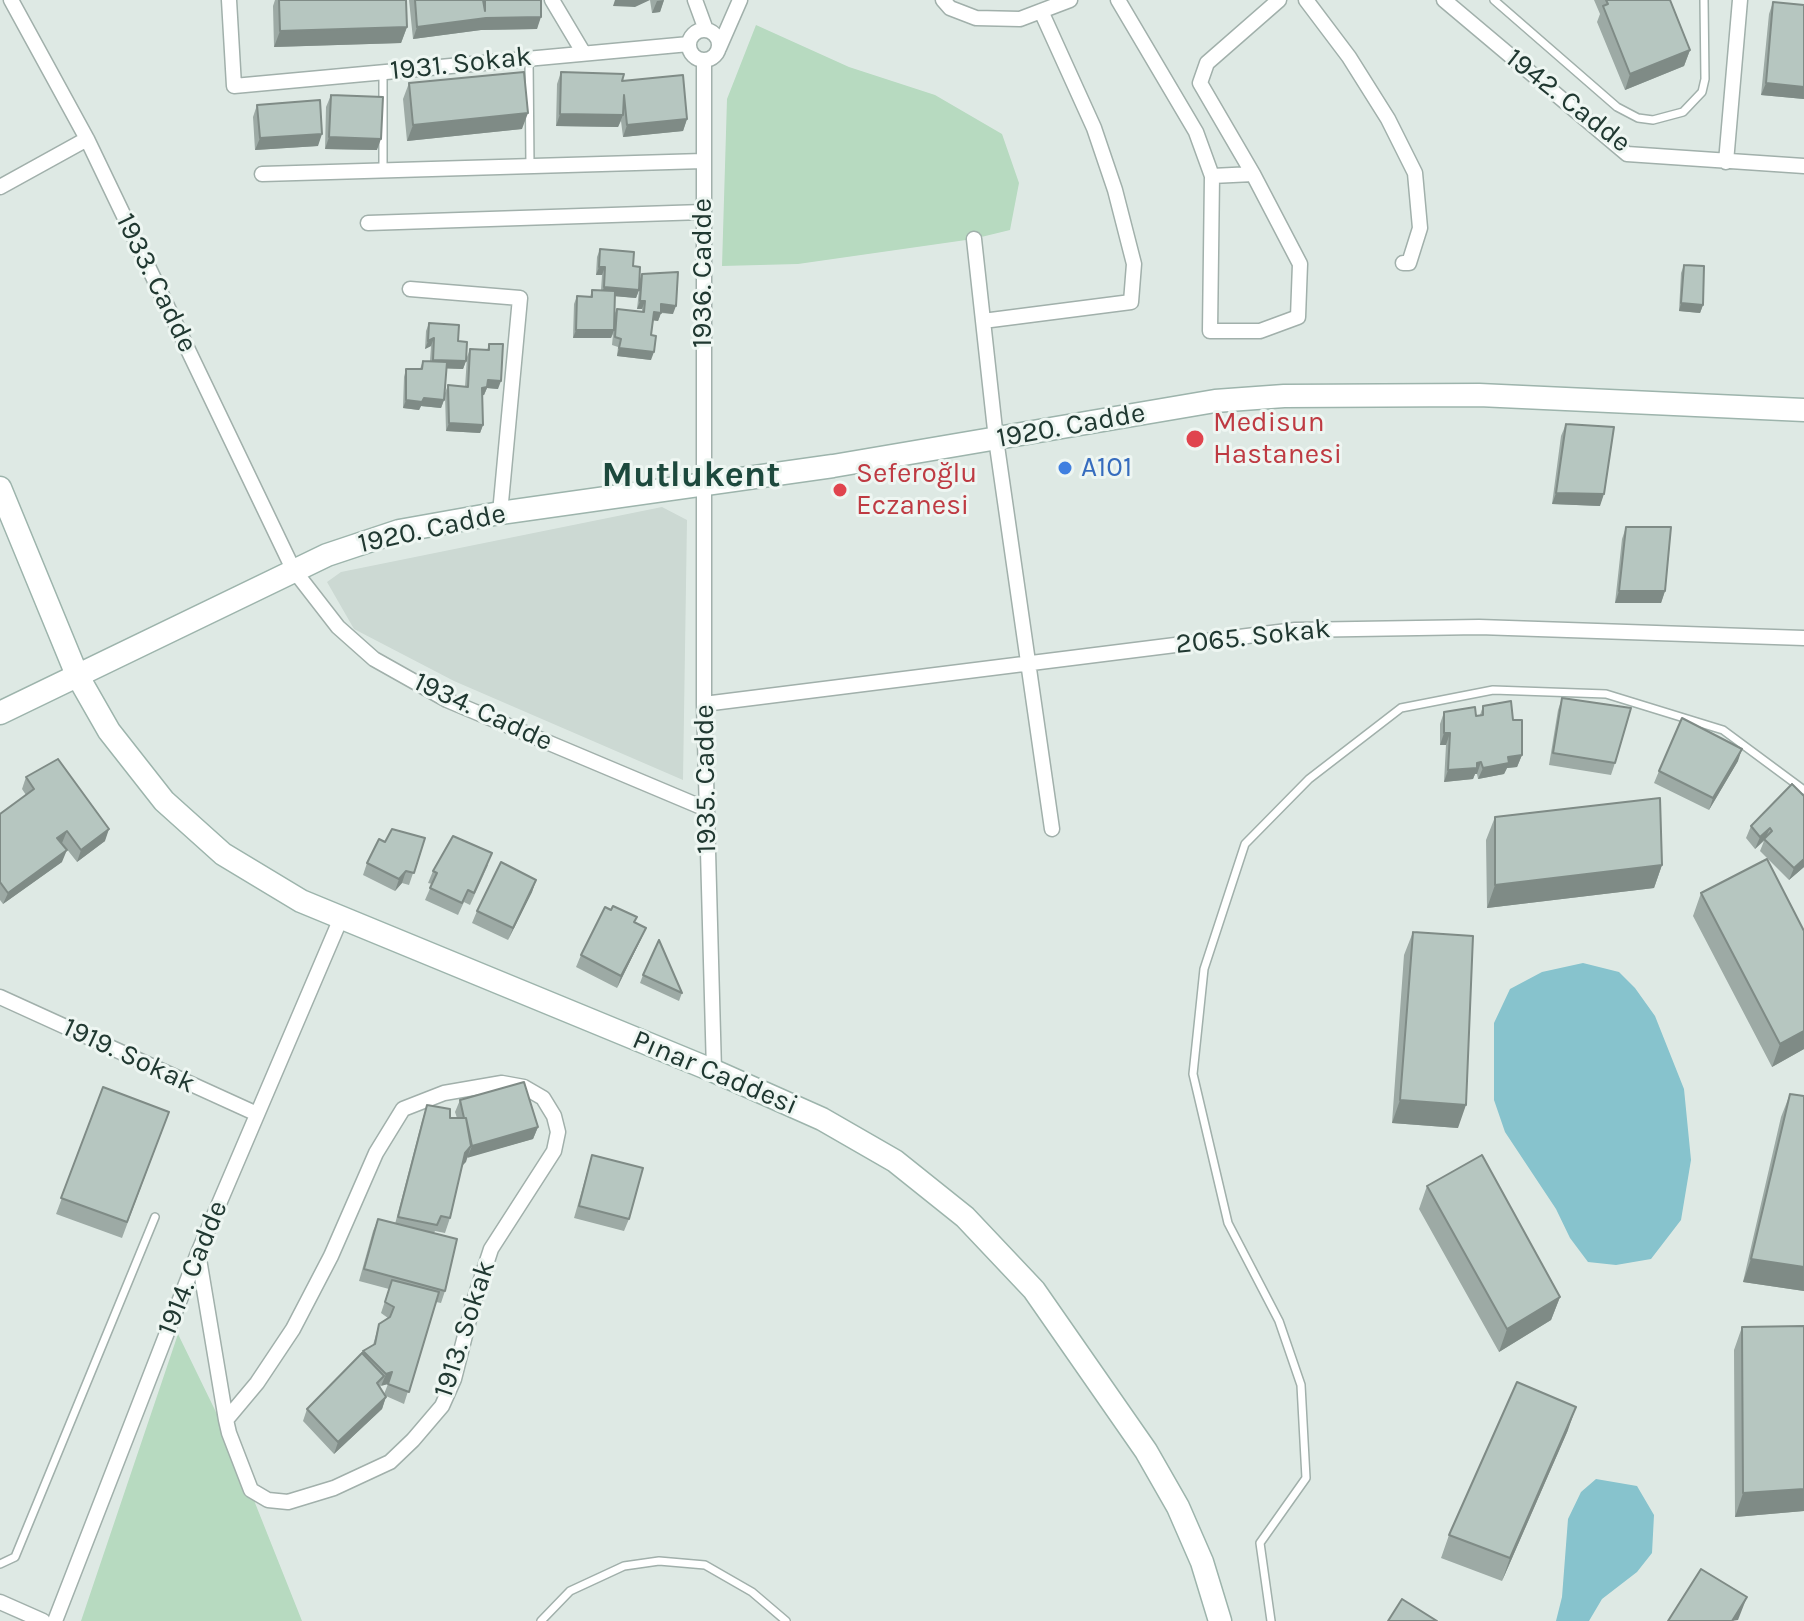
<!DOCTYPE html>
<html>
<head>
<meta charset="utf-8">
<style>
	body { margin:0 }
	canvas { display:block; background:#dee9e4 }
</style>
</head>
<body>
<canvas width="1804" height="1621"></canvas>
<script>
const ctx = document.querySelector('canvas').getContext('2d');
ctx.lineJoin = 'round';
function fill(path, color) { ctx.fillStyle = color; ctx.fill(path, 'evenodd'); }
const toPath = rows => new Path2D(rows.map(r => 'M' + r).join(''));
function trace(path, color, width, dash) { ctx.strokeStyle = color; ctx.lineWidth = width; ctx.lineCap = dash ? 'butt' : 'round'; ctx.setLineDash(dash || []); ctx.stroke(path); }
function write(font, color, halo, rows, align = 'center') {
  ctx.font = font + ' Karla,sans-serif'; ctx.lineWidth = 6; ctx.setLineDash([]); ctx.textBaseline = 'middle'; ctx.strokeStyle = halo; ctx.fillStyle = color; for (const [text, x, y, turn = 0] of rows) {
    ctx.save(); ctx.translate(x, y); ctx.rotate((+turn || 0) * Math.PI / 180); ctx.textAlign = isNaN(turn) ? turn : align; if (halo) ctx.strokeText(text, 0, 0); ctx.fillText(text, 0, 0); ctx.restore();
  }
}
const built = toPath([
	[662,507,687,520,683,780,454,681,354,629,327,582,341,572]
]);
const green = toPath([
	[756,25,849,67,935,95,1002,134,1019,183,1010,230,973,239,798,264,722,266,727,99],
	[178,1334,232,1445,302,1621,81,1621]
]);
const water = toPath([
	[1583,963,1619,972,1635,988,1655,1016,1684,1089,1691,1160,1681,1220,1651,1259,1616,1265,1588,1262,1570,1238,1556,1209,1505,1132,1494,1100,1494,1023,1510,989,1542,972],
	[1596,1479,1637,1486,1654,1515,1652,1553,1637,1572,1602,1599,1589,1621,1556,1621,1562,1597,1568,1519,1581,1492]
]);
const lane = toPath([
	[1494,0,1617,107,1638,118,1653,120,1683,112,1702,92,1705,79,1704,0],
	[529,60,530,166],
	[383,171,383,73],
	[0,1564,15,1557,155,1217],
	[541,1621,570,1591,624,1566,659,1561,705,1565,752,1592,786,1621],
	[1271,1621,1260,1543,1306,1478,1301,1385,1279,1321,1228,1223,1193,1074,1204,969,1245,844,1309,779,1401,708,1493,690,1606,694,1723,730,1804,790]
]);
const street = toPath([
	[11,0,87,139,293,569,338,627,374,659,447,700,706,809],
	[229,0,234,86,689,44],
	[552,0,583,52],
	[695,0,706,30],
	[943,0,950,8,976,18,1020,19,1070,0],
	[1118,0,1196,132,1212,176,1210,331,1260,331,1298,317,1300,264,1253,174],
	[1306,0,1349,57,1388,119,1415,173,1420,228,1409,263,1403,263],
	[1444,0,1627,154,1804,166],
	'689 45a15 15 0 1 1 30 0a15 15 0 1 1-30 0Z',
	[719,48,740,0],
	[704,60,704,704,714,1071],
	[1726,162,1740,0],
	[262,174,703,161],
	[1212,176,1253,174,1200,83,1207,63,1279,0],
	[0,187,87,139],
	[368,223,703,212],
	[974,239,996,439,1052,829],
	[410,289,520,298,500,513],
	[983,321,1131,302,1134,264,1115,190,1094,128,1041,11],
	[704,704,1295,630,1479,627,1804,638],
	[0,997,257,1114],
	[198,1253,226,1420,229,1433,251,1490,268,1500,288,1502,334,1488,390,1462,413,1440,442,1406,454,1379,473,1304,491,1249,554,1151,558,1132,554,1116,543,1098,524,1087,502,1083,444,1093,403,1109,376,1153,331,1256,293,1329,257,1383,226,1420],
	[0,1602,43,1621],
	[55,1621,198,1253,341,918]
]);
const secondary = toPath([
	[0,488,77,675,109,731,164,801,223,854,301,901,714,1071,822,1119,895,1161,965,1217,1034,1290,1146,1451,1178,1507,1202,1562,1220,1621],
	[0,713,327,555,399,531,500,513,833,466,1215,401,1284,396,1479,395,1804,410]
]);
const wall = toPath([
	[275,0,406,0,407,27,401,43,274,47,273,6],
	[409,0,541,0,537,29,481,30,413,39],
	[650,0,664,0,660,12,652,13],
	[1594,0,1670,0,1690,50,1684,66,1625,90,1597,22,1600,14],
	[1773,2,1804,5,1804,99,1761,95,1769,14],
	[561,72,622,81,687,119,683,131,623,137,621,121,618,127,556,126,557,84],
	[409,83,522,129,407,141,403,99],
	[331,95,377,150,325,149,326,107],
	[257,105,318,146,255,150,253,117],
	[600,249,633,266,639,282,642,274,673,314,661,313,658,321,653,320,651,335,651,360,617,356,618,347,612,345,613,334,611,338,573,338,574,304,577,296,590,297,592,290,601,290,602,275,596,275,597,257],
	[639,290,637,309,642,309,642,312,617,309,614,315,615,296,636,298],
	[1684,265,1703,305,1700,313,1679,311,1681,273],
	[429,323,458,341,466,361,463,369,446,368,444,400,441,408,421,406,419,410,403,408,404,377,406,369,420,369,423,361,430,361,431,346,425,349,426,331],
	[489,344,498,389,487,388,484,395,482,395,483,425,480,433,446,431,445,393,448,385,465,387,467,357,470,349,487,350],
	[1566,424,1600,506,1552,504,1561,436],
	[1626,527,1665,591,1661,603,1615,603,1622,539],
	[1562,698,1615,763,1611,775,1549,765,1558,710],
	[1483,706,1513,720,1522,755,1517,767,1507,768,1504,774,1478,779,1477,774,1475,774,1473,779,1444,782,1446,745,1440,745,1440,724,1444,712,1476,716,1480,715],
	[1738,761,1709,810,1654,783,1659,771],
	[26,777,105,841,77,862,62,843,62,862,3,904,0,900,0,814,26,795,22,789],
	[1792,784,1804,867,1789,880,1760,851,1764,841,1755,849,1746,838,1751,826],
	[1495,817,1662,865,1654,888,1487,908,1486,840],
	[425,838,409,885,402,883,395,891,363,875,367,863,385,842],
	[488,865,470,905,464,902,458,915,425,900,432,884,428,883,433,871],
	[536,880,532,892,508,940,472,923,477,911],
	[1701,893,1804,931,1804,1049,1772,1067,1693,916],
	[635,922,646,928,641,939,617,988,576,967,581,955],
	[1413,932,1458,1128,1392,1123,1404,955],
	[643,975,682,993,679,1001,640,983],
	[103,1087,169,1112,122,1238,56,1214],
	[1790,1094,1804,1096,1804,1291,1743,1282,1781,1117],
	[460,1100,538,1127,533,1139,467,1157,462,1166,450,1218,445,1233,435,1231,434,1233,445,1291,441,1303,436,1302,404,1404,386,1396,382,1409,334,1454,303,1421,307,1409,362,1353,363,1351,373,1345,379,1324,388,1318,381,1313,389,1289,359,1281,373,1231,378,1219,395,1224,422,1121,427,1105,450,1118,457,1118,455,1112],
	[388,1384,384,1394,380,1388,381,1385],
	[592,1155,629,1219,624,1231,574,1218],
	[1427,1186,1560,1297,1551,1320,1499,1352,1419,1209],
	[1742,1327,1804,1511,1735,1517,1734,1350],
	[1568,1430,1502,1581,1441,1558,1449,1535]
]);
const shadedWall = toPath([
	[615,0,650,0,635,7,613,6],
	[664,0,660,12,652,13,657,1],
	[541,17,537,29,481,30,413,39,417,27,486,18],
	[407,27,401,43,274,47,280,31],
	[1690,50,1684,66,1625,90,1630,74],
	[1766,83,1804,87,1804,99,1761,95],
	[528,113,522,129,407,141,413,125],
	[560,114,623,115,618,127,556,126],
	[687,119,683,131,623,137,627,125],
	[322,134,318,146,255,150,260,138],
	[329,137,381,139,377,150,325,149],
	[599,267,605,267,602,275,596,275],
	[604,287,639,290,636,298,601,295],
	[640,301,645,301,642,309,637,309],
	[1681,303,1703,305,1700,313,1679,311],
	[661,304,676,306,673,314,658,312],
	[654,312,661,313,658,321,651,320],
	[576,330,614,330,611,338,573,338],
	[434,338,431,346,425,349,428,341],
	[619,348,654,352,651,360,617,356],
	[433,360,466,361,463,369,430,368],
	[488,380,501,381,498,389,487,388,484,395,479,396,482,388],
	[424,398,444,400,441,408,421,406,419,410,403,408,406,400],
	[449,423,483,425,480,433,446,431],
	[1556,493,1604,494,1600,506,1552,504],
	[1619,591,1665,591,1661,603,1615,603],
	[1444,733,1450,733,1446,745,1440,745],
	[1742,749,1738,761,1709,810,1713,798],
	[1522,755,1517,767,1507,768,1504,774,1478,779,1483,768,1508,757],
	[1481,762,1477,774,1475,774,1473,779,1444,782,1448,770],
	[1770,828,1765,839,1755,849,1760,837],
	[109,829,105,841,77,862,81,850],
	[67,831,62,843,53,849,57,838],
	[67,850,62,862,3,904,8,893],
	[1804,859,1804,867,1789,880,1794,868],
	[1662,865,1654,888,1487,908,1495,885],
	[406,871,402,883,395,891,399,879],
	[536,880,532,892,508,940,513,928],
	[646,928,641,939,617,988,621,976],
	[1804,1031,1804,1049,1772,1067,1780,1044],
	[1400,1100,1466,1105,1458,1128,1392,1123],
	[538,1127,533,1139,467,1158,472,1146],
	[471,1146,466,1162,459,1169,465,1153],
	[1751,1259,1804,1267,1804,1291,1743,1282],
	[1560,1297,1551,1320,1499,1352,1507,1329],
	[392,1372,388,1384,381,1386,386,1374],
	[386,1397,382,1409,334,1454,338,1442],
	[1576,1407,1568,1430,1502,1581,1510,1558],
	[1804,1489,1804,1511,1735,1517,1743,1493],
	[1747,1597,1738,1620,1732,1621]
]);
const building = toPath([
	[279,0,406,0,407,27,280,31,279,0],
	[415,0,483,0,485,11,485,0,541,0,541,17,486,18,417,27,415,0],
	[1606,0,1670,0,1690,50,1630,74,1603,6,1608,4,1606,0],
	[1773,2,1804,5,1804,87,1766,83,1773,2],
	[524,72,528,113,413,125,409,83,524,72],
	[561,72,624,74,622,81,683,75,687,119,627,125,624,95,623,115,560,114,561,72],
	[331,95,383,97,381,139,329,137,331,95],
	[320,100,322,134,260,138,257,105,320,100],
	[600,249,634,252,633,266,640,267,639,290,604,287,605,267,599,267,600,249],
	[1684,265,1704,266,1703,305,1681,303,1684,265],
	[678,272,676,306,661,304,661,313,654,312,651,335,656,336,654,352,619,348,621,339,615,337,617,309,644,312,645,301,640,301,642,274,678,272],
	[592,290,615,291,614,330,576,330,577,296,592,297,592,290],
	[429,323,459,325,458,341,467,342,466,361,433,360,434,338,428,341,429,323],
	[489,344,503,344,501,381,488,380,487,387,482,388,483,425,449,423,448,385,468,387,470,349,489,350,489,344],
	[423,361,447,362,444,400,424,398,422,402,406,400,406,369,422,369,423,361],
	[1566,424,1614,427,1604,494,1556,493,1566,424],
	[1626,527,1671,527,1665,591,1619,591,1626,527],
	[1562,698,1631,708,1615,763,1553,753,1562,698],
	[1511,701,1513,720,1522,720,1522,755,1508,757,1509,763,1483,768,1481,762,1477,763,1477,768,1448,770,1450,733,1444,733,1444,712,1475,707,1476,716,1483,715,1483,706,1511,701],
	[1682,718,1742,749,1713,798,1659,771,1682,718],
	[58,759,109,829,81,850,67,831,57,838,67,850,8,893,0,882,0,814,34,789,26,777,58,759],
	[1792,784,1804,796,1804,859,1794,868,1764,839,1772,831,1770,828,1760,837,1751,826,1792,784],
	[1660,798,1662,865,1495,885,1495,817,1660,798],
	[392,829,425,838,414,873,406,871,399,879,367,863,379,839,385,842,392,829],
	[453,836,492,853,474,893,468,890,462,903,430,888,437,873,433,871,453,836],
	[1767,859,1804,931,1804,1031,1780,1044,1701,893,1767,859],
	[501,862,536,880,513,928,477,911,501,862],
	[613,906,637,917,634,922,646,928,621,976,581,955,605,907,611,910,613,906],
	[1413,932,1473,936,1466,1105,1400,1100,1413,932],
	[659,940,682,993,643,975,659,940],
	[524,1082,538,1127,472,1146,466,1118,464,1118,460,1100,524,1082],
	[103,1087,169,1112,127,1222,61,1198,103,1087],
	[1790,1094,1804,1096,1804,1267,1751,1259,1790,1094],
	[427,1105,450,1109,450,1118,466,1118,471,1146,465,1153,450,1218,441,1216,437,1225,398,1217,427,1105],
	[592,1155,643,1168,629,1219,579,1206,592,1155],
	[1482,1155,1560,1297,1507,1329,1427,1186,1482,1155],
	[378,1219,457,1239,445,1291,364,1269,378,1219],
	[392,1280,439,1292,409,1392,388,1384,392,1372,386,1374,363,1351,375,1344,379,1324,390,1317,394,1307,385,1302,392,1280],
	[1804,1326,1804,1489,1743,1493,1742,1327,1804,1326],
	[362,1353,384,1376,377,1383,386,1397,338,1442,307,1409,362,1353],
	[1517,1382,1576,1407,1510,1558,1449,1535,1517,1382],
	[1701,1569,1747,1597,1732,1621,1668,1621,1701,1569],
	[1402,1599,1437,1621,1388,1621,1402,1599]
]);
const markers = [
	[1195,439,10,"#e0444e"],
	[1065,468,8,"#3f7fe0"],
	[840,490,8,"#e0444e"]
];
const streetNames = [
	["1931. Sokak",461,64,-6],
	["1942. Cadde",1568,101,38],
	["1936. Cadde",703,273,-90],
	["1933. Cadde",156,283,64],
	["1920. Cadde",1071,426,-10],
	["1920. Cadde",432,529,-12],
	["2065. Sokak",1253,637,-6],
	["1934. Cadde",483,712,25],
	["1935. Cadde",706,779,-91],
	["1919. Sokak",129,1056,25],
	["Pınar Caddesi",715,1073,23],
	["1914. Cadde",193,1268,-68],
	["1913. Sokak",465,1329,-72]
];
const healthNames = [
	["Medisun",1213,423],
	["Hastanesi",1213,455],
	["Seferoğlu",856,474],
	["Eczanesi",856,506]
];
const shopNames = [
	["A101",1081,468]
];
const districtNames = [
	["Mutlukent",691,476]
];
fill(built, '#ccd9d3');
fill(green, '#b7dac0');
fill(water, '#87c3cd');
trace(lane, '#a1b0ab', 10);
trace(street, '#a1b0ab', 17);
trace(secondary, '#9db4ac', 25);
trace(lane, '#fff', 7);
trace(street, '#fff', 14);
trace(secondary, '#fff', 22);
fill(wall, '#9daaa5');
fill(shadedWall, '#7f8b86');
fill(building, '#b6c6c0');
trace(building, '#7f8b86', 2);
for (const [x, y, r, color] of markers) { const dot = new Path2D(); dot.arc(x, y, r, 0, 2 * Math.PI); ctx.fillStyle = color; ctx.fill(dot); trace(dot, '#eef6f2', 3); }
write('28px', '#203831', '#eef6f2', streetNames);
write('28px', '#be3a42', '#eef6f2', healthNames, 'left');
write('28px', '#366cbe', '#eef6f2', shopNames, 'left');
write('bold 36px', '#1d493d', '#eef6f2', districtNames);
</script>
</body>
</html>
